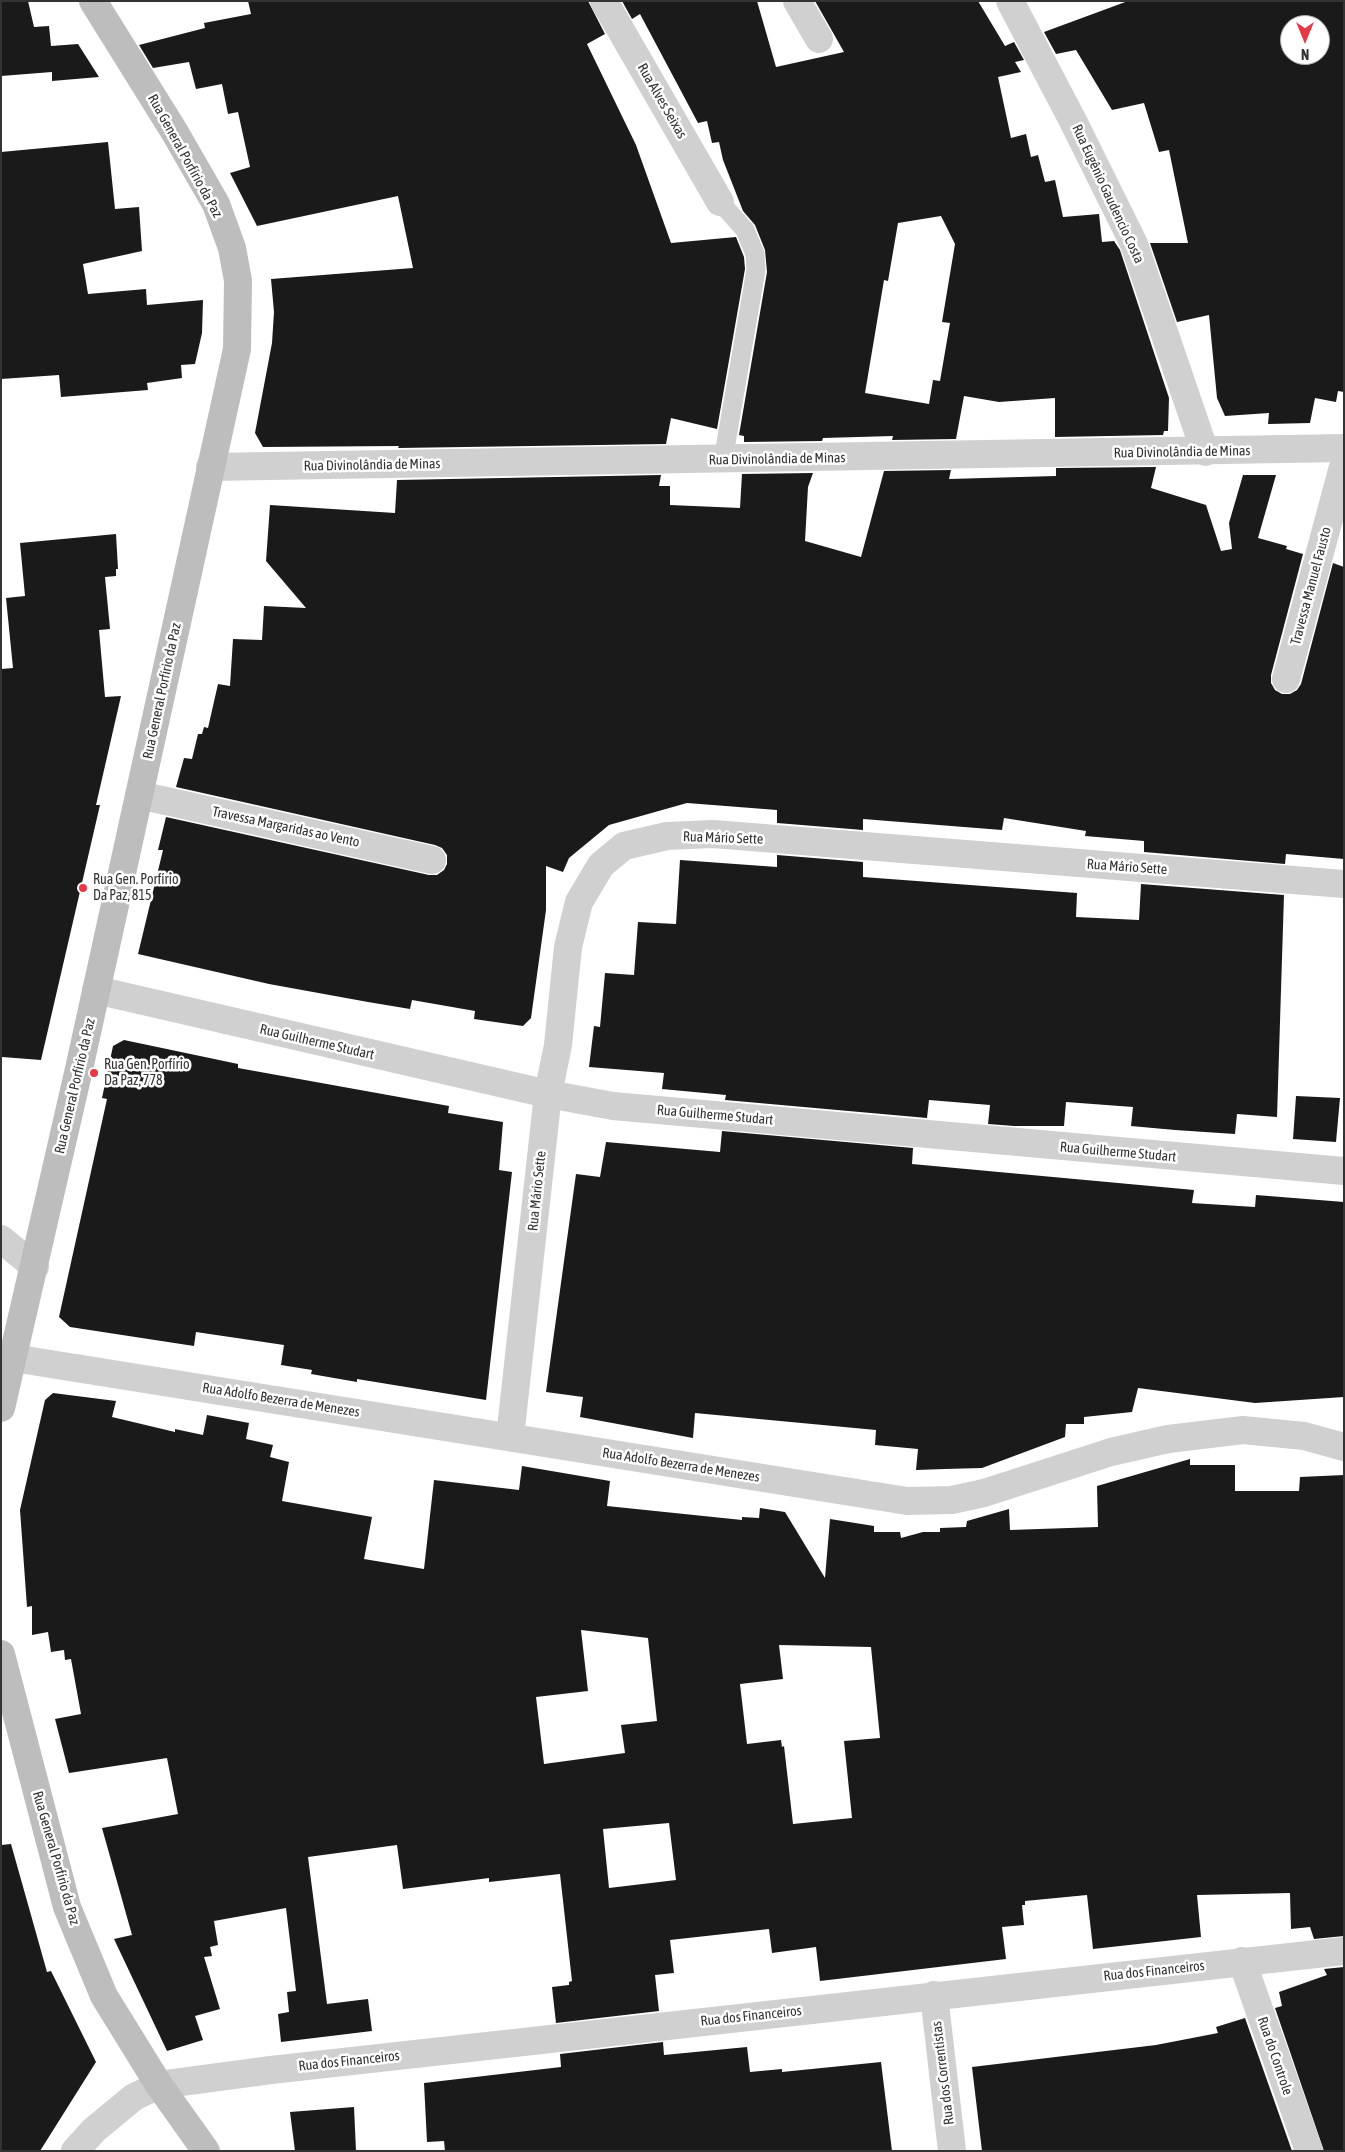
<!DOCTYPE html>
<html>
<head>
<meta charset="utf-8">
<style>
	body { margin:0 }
	#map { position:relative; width:1345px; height:2152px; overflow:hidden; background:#fff; font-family:"Asap Condensed",sans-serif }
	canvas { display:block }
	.frame { position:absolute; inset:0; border:2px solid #333; pointer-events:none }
	.north { position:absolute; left:1280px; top:15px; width:50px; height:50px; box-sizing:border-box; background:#fff; border:1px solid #adadad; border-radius:50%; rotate:180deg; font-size:14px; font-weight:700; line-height:20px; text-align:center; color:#333 }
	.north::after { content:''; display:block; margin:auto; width:18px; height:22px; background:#e63946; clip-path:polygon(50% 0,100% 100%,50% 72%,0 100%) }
</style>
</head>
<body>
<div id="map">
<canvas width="1345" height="2152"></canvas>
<div class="frame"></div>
<div class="north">N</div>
</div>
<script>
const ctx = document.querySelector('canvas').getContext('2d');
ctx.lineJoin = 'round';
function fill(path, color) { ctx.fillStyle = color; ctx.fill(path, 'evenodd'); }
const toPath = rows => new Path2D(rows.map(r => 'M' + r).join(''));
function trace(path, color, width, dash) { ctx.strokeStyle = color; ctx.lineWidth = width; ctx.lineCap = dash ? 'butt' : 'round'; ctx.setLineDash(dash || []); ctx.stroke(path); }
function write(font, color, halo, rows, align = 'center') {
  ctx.font = font + ' "Asap Condensed",sans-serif'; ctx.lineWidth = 5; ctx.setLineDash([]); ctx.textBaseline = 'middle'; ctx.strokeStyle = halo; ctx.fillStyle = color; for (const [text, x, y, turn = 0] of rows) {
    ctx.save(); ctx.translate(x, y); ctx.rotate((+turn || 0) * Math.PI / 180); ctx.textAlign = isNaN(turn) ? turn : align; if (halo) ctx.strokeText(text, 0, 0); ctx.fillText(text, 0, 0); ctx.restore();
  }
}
const building = toPath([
	[1,1,28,1,34,27,49,26,51,46,78,44,99,77,52,81,52,72,1,76],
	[248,1,588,1,605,34,587,44,636,145,671,243,736,237,744,257,745,269,717,429,671,418,666,444,398,448,399,446,263,447,255,433,272,343,274,312,271,279,413,268,398,196,257,226,230,173,250,167,238,112,228,114,222,84,196,89,189,62,153,68,139,45,205,28,204,23,251,14],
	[622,1,757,1,776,67,844,52,815,1,978,1,1005,46,1014,42,1024,60,1015,62,1021,72,998,77,1011,138,1026,134,1031,157,1038,155,1045,182,1055,180,1063,217,1099,214,1102,242,1114,241,1120,250,1169,398,1168,431,1164,431,1163,435,1055,437,1055,398,999,402,964,396,956,439,892,440,893,436,823,438,822,441,744,442,744,436,739,435,767,272,765,250,755,225,743,211,723,160,719,142,712,143,707,121,698,123,640,14,632,19],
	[941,216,955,244,942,322,950,323,940,381,933,380,929,404,865,393,884,280,888,281,898,223],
	[1128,1,1344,1,1344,392,1338,391,1336,402,1315,398,1310,423,1268,424,1269,413,1225,416,1217,398,1209,315,1177,322,1150,243,1188,243,1169,150,1159,152,1144,103,1112,110,1076,50,1056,54,1044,32],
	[1290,25,1320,25,1320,55,1290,55],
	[108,142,115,209,139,207,142,251,83,264,88,294,146,289,147,305,203,300,202,333,195,364,181,365,182,378,147,383,148,390,61,397,59,375,1,379,1,152],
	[1156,467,1151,488,1206,505,1221,551,1232,549,1229,523,1243,475,1276,475,1258,538,1287,546,1286,549,1303,554,1271,675,1271,683,1275,690,1282,694,1290,694,1297,690,1301,684,1333,563,1344,567,1344,859,1286,854,1285,864,1144,852,1144,841,1085,836,1086,831,1004,818,1002,830,863,819,863,830,777,823,777,810,687,803,609,825,569,858,563,872,546,866,546,910,531,1018,523,1026,474,1019,475,1011,412,1000,410,1009,368,1002,269,984,138,954,163,850,158,850,166,817,429,875,437,875,444,870,447,864,447,855,442,848,435,845,176,787,184,758,192,759,198,734,202,734,204,727,208,728,218,684,230,686,233,639,262,640,264,606,306,608,266,561,270,505,395,513,397,480,661,475,659,486,670,486,670,505,740,508,742,474,813,473,808,487,805,541,861,557,884,471,951,470,949,479,1056,476,1056,468],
	[116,534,118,569,116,569,116,576,105,577,110,629,99,630,105,697,121,696,96,805,100,805,41,1060,2,1057,1,669,13,668,6,598,25,596,20,543],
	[777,855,863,862,863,877,1077,893,1076,917,1139,920,1141,884,1284,895,1277,1117,1237,1114,1235,1134,1175,1130,1131,1126,1133,1107,1066,1102,1064,1126,1014,1126,988,1124,990,1105,929,1100,927,1118,725,1100,726,1095,662,1089,664,1073,589,1067,594,1026,600,1027,605,973,634,975,638,922,676,924,680,860,777,867],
	[124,1040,238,1064,238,1068,449,1106,448,1113,503,1122,499,1170,512,1172,486,1400,357,1379,357,1382,311,1374,312,1370,281,1365,284,1345,196,1332,194,1346,70,1327,59,1317,107,1099,102,1098,113,1046],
	[1296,1096,1340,1098,1336,1142,1293,1139],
	[722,1131,913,1148,912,1164,1194,1190,1192,1203,1255,1207,1256,1195,1344,1202,1344,1397,1255,1403,1138,1388,1132,1412,1084,1417,1084,1424,1066,1424,1065,1437,982,1468,945,1469,916,1470,918,1449,875,1445,876,1430,695,1413,693,1438,580,1417,583,1397,546,1392,576,1174,600,1177,606,1142,720,1152],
	[53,1393,116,1401,112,1417,175,1432,175,1429,203,1435,207,1415,249,1423,246,1439,273,1445,270,1457,289,1462,282,1501,372,1517,364,1559,424,1569,434,1480,519,1490,522,1466,610,1481,607,1506,742,1520,742,1517,759,1518,760,1508,785,1512,825,1578,830,1519,874,1526,874,1532,900,1532,901,1538,923,1532,940,1532,940,1528,966,1527,967,1521,1009,1509,1010,1530,1098,1527,1097,1486,1190,1459,1190,1465,1235,1465,1235,1491,1299,1491,1300,1477,1344,1475,1344,1936,1314,1939,1310,1927,1291,1929,1290,1893,1197,1895,1201,1937,1093,1949,1087,1895,1025,1901,1025,1905,1022,1905,1024,1925,1002,1927,1006,1959,820,1981,816,1947,772,1953,769,1929,670,1940,674,1973,655,1975,659,2011,556,2023,552,1987,569,1985,569,1982,572,1981,560,1874,489,1882,489,1878,403,1889,397,1845,308,1857,327,2004,368,1999,372,2031,281,2042,278,2014,289,2012,287,1992,296,1991,286,1908,214,1921,218,1945,210,1947,212,1956,204,1957,220,2009,195,2016,203,2040,167,2051,114,1939,132,1935,102,1828,178,1814,167,1758,69,1773,55,1719,81,1714,71,1659,65,1660,64,1650,51,1652,48,1632,32,1635,32,1606,27,1607,20,1510,45,1400],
	[581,1630,648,1638,657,1721,621,1725,625,1753,544,1764,536,1697,588,1691],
	[779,1645,871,1647,880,1738,844,1741,852,1818,793,1824,784,1746,782,1747,781,1740,747,1744,740,1684,783,1679],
	[669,1823,676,1880,609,1888,603,1829],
	[11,1844,47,1972,51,1971,96,2062,40,2151,1,2151,1,1845],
	[1344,1967,1344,2151,1324,2151,1275,2008,1282,2006,1279,1992,1327,1975,1324,1969],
	[1245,2018,1292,2151,982,2151,972,2067,1156,2045,1218,2033,1216,2027],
	[663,2042,664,2055,747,2047,750,2072,782,2069,782,2072,881,2062,892,2151,445,2151,444,2141,427,2142,424,2083,561,2067,560,2054],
	[354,2107,356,2151,295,2151,290,2112]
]);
const lane = toPath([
	[720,202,745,230,755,254,756,270,723,460]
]);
const street = toPath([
	[604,1,720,202],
	[797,1,819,39],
	[1010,1,1073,121,1134,244,1205,452],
	[210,467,1344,448],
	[1286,679,1344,463],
	[139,795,432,860],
	[96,990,548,1094,613,1106,1344,1171],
	[1,1239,35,1267],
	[13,1358,907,1501,952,1500,984,1493,1111,1452,1168,1439,1243,1430,1304,1436,1344,1447],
	[510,1437,548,1094,558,1045,568,947,579,902,601,865,624,846,667,836,713,834,1344,884],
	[1242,1961,1309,2151],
	[934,1995,952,2151],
	[75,2151,94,2130,134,2097,159,2085,271,2070,1344,1951]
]);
const secondary = toPath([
	[1,1408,79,1069,237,349,238,281,232,248,216,204,174,131,93,1],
	[1,1654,67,1907,104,1996,159,2085,206,2151]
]);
const markers = [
	[83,888,5,"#e63946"],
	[94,1073,5,"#e63946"]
];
const streetNames = [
	["Rua Alves Seixas",662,101,60],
	["Rua General Porfírio da Paz",185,156,61],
	["Rua Eugênio Gaudencio Costa",1108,194,65],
	["Rua Divinolândia de Minas",1182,452,-1],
	["Rua Divinolândia de Minas",777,459,-1],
	["Rua Divinolândia de Minas",372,465,-1],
	["Travessa Manuel Fausto",1311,586,-75],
	["Rua General Porfírio da Paz",162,691,-78],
	["Travessa Margaridas ao Vento",286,827,12],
	["Rua Mário Sette",723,838,2],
	["Rua Mário Sette",1127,867,4],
	["Rua Guilherme Studart",317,1042,13],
	["Rua General Porfírio da Paz",75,1086,-77],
	["Rua Guilherme Studart",715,1115,5],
	["Rua Guilherme Studart",1118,1152,5],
	["Rua Mário Sette",537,1191,-84],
	["Rua Adolfo Bezerra de Menezes",281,1400,9],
	["Rua Adolfo Bezerra de Menezes",681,1465,9],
	["Rua General Porfírio da Paz",56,1858,74],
	["Rua dos Financeiros",1154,1971,-6],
	["Rua dos Financeiros",751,2016,-6],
	["Rua do Controle",1275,2056,71],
	["Rua dos Financeiros",349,2061,-6],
	["Rua dos Correntistas",943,2073,-97]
];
const poiNames = [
	["Rua Gen. Porfírio",93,880],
	["Da Paz, 815",93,896],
	["Rua Gen. Porfírio",104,1065],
	["Da Paz, 778",104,1081]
];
fill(building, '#1a1a1a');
trace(lane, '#d0d0d0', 19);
trace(street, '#d0d0d0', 28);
trace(secondary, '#bdbdbd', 28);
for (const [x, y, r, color] of markers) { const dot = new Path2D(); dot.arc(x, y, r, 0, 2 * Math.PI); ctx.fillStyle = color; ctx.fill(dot); trace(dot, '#fff', 2); }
write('14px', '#333', '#fff', streetNames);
write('14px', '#333', '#fff', poiNames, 'left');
</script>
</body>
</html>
